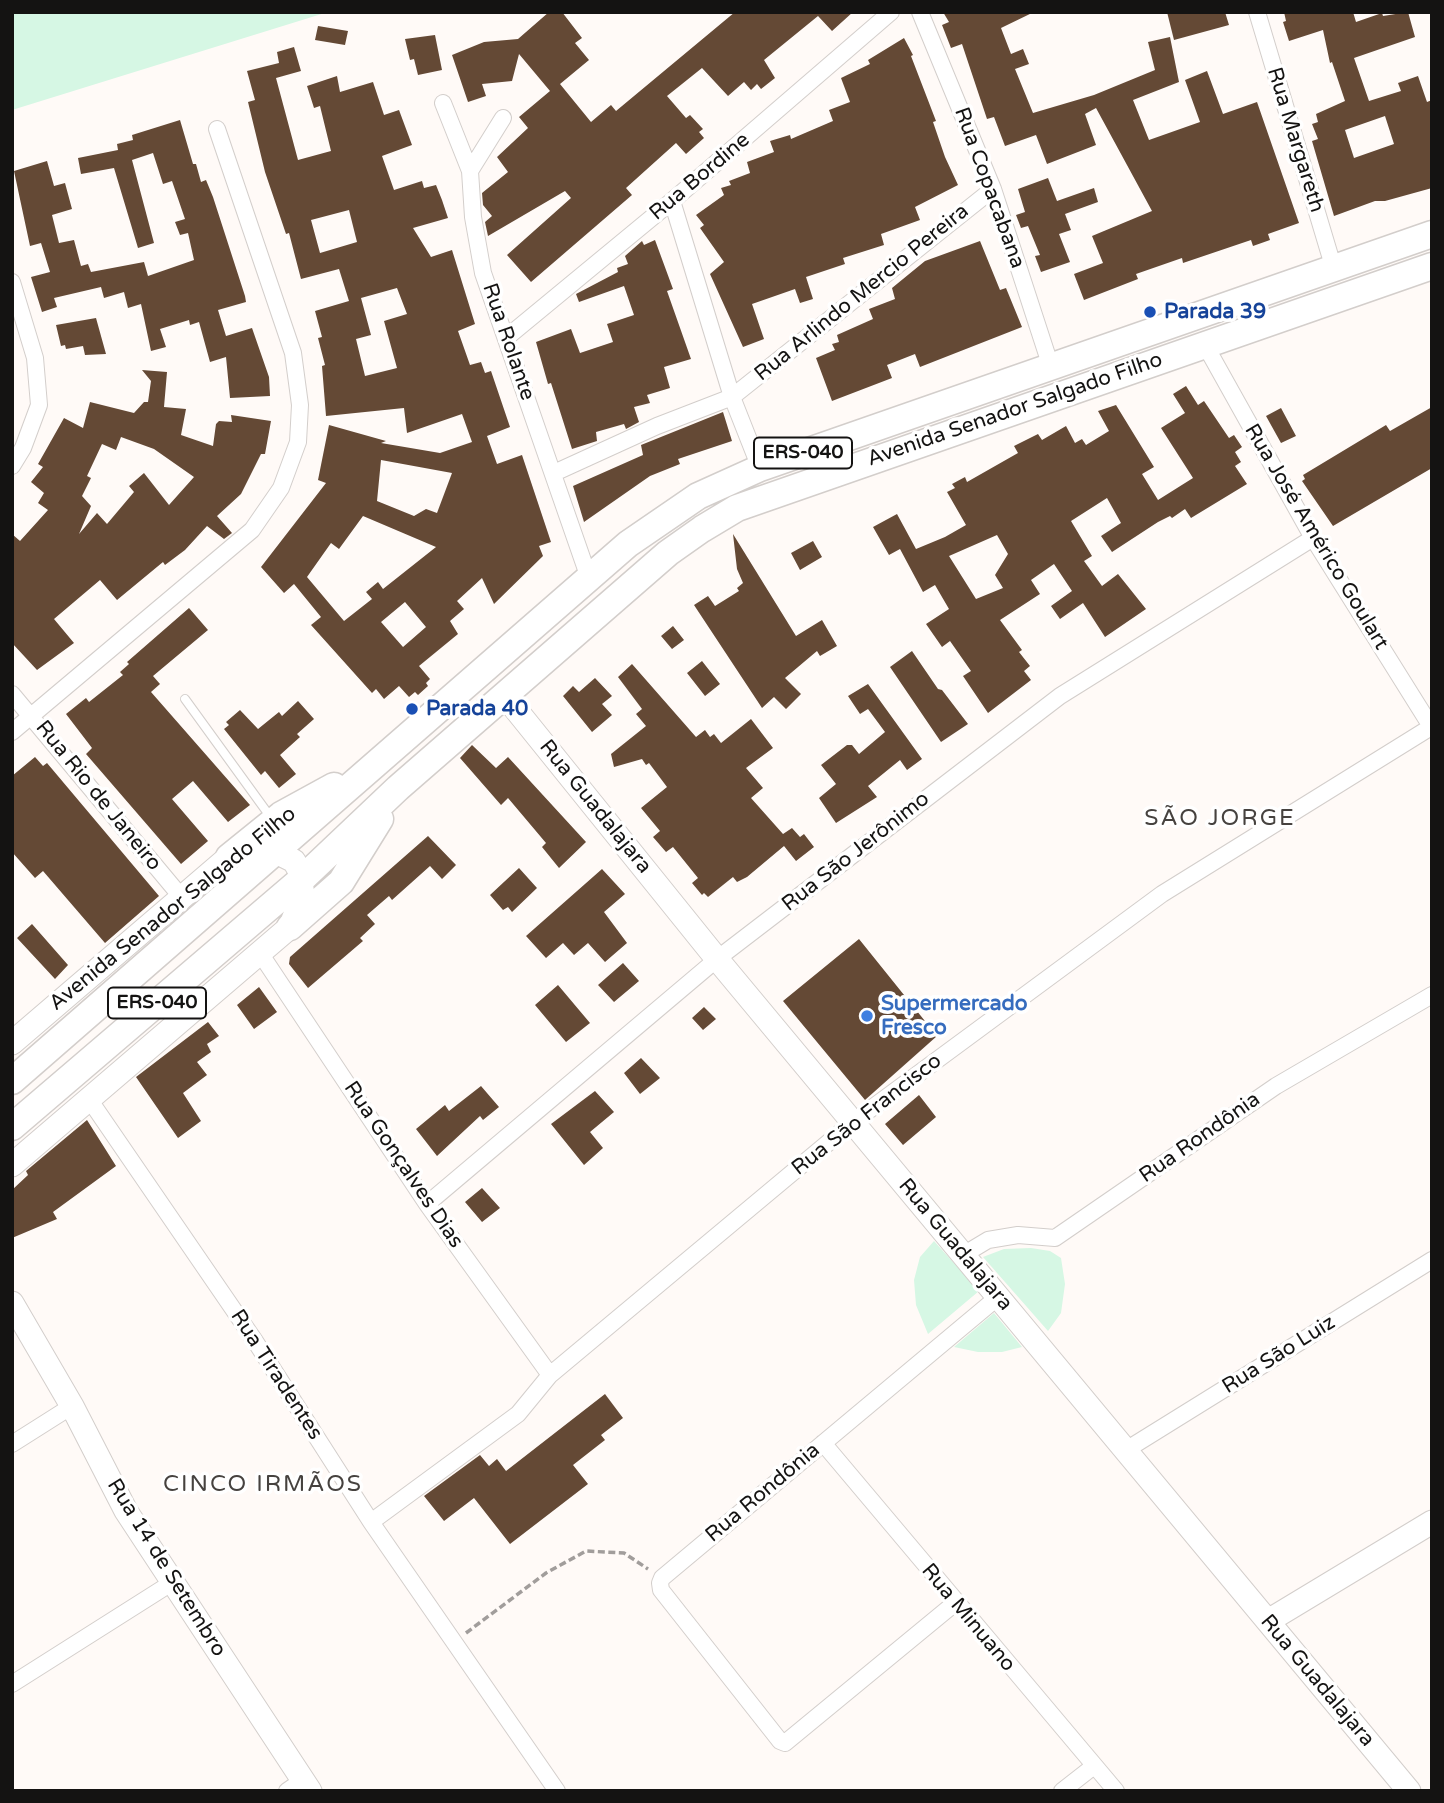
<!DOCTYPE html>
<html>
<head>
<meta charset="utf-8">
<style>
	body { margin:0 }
	#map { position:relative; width:1444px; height:1803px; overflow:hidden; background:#fffaf7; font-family:"Varela Round",sans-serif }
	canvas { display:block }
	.frame { position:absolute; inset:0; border:14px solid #141312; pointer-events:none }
</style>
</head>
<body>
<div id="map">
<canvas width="1444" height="1803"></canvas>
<div class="frame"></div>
</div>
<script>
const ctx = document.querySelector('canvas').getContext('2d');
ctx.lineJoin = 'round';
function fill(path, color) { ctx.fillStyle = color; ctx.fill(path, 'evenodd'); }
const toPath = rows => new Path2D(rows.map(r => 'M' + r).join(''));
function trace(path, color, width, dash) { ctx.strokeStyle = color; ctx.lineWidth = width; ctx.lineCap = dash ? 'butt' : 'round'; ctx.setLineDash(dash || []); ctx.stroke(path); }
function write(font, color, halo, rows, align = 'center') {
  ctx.font = font + ' "Varela Round",sans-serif'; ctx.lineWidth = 7; ctx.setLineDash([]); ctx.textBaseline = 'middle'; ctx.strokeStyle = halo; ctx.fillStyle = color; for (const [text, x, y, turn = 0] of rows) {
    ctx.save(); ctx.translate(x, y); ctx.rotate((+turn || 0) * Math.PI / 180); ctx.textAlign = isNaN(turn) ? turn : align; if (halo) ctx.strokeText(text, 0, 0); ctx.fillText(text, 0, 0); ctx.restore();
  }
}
const green = toPath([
	[12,12,328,12,12,110],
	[934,1241,979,1291,928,1334,916,1305,914,1280,920,1257],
	[1031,1248,1050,1251,1061,1258,1065,1284,1061,1313,1048,1331,983,1257,1004,1249],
	[994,1313,1022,1347,1002,1352,978,1352,954,1347]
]);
const building = toPath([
	[549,12,562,12,582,38,575,43,589,60,560,84,591,122,611,105,616,111,735,12,853,12,832,31,818,16,764,60,775,78,761,89,757,84,751,90,744,82,728,96,702,68,667,96,686,118,690,115,703,129,699,132,704,138,686,154,676,143,626,188,632,195,531,282,507,255,571,198,565,191,488,236,485,222,492,216,483,205,482,193,508,172,497,157,528,128,519,117,550,91,519,54,512,81,482,84,486,96,468,102,452,55,484,42,518,39],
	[943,12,1034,12,1001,28,1011,54,1023,49,1029,64,1015,69,1033,113,1094,95,1155,70,1148,42,1170,37,1179,82,1133,100,1149,140,1200,122,1185,80,1207,71,1223,114,1257,102,1299,223,1268,234,1270,240,1253,246,1251,240,1183,263,1182,258,1136,274,1138,279,1084,300,1074,274,1103,263,1092,236,1152,211,1096,108,1085,114,1096,145,1047,164,1036,135,1005,146,994,117,987,119,962,44,951,48,942,25,949,22],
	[1167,12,1225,12,1229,25,1174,40],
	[1284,12,1353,12,1356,22,1382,13,1383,16,1408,12,1415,37,1354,58,1369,101,1401,91,1398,83,1418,76,1427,102,1432,100,1432,188,1385,201,1375,201,1334,216,1312,141,1318,139,1312,124,1318,122,1316,114,1345,101,1332,62,1330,63,1323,30,1289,41,1283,22,1286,21],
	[1385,116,1394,144,1354,158,1345,130],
	[318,26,348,31,345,45,315,40],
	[435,35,442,70,418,75,414,59,410,60,405,39],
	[904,38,913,55,911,56,936,121,933,122,945,157,958,185,915,207,920,220,881,234,884,245,843,258,845,264,806,277,813,299,800,303,795,289,752,304,764,339,743,347,710,274,724,262,700,228,704,225,696,215,724,195,721,188,731,185,729,181,750,173,747,162,774,152,770,141,790,135,791,139,833,121,829,110,850,102,841,78,870,64,868,60],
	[294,47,301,71,276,78,298,160,331,151,320,106,314,108,307,86,337,76,340,92,373,82,384,115,399,110,412,145,382,156,394,190,422,181,424,188,436,185,442,200,448,218,413,228,431,257,452,250,475,324,458,331,470,365,481,362,485,373,491,371,510,427,487,436,497,464,522,455,551,542,539,546,543,556,494,604,482,578,457,601,464,609,450,621,458,634,419,666,430,679,426,683,428,686,418,695,415,692,409,697,399,686,384,699,376,689,372,693,311,625,321,617,294,584,284,593,261,567,326,483,318,480,329,425,386,441,381,443,440,453,472,442,462,414,407,433,404,408,326,416,322,366,325,365,318,338,322,337,315,311,349,301,339,269,301,279,289,233,286,234,265,172,248,102,255,100,247,71,279,63,277,52],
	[349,210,357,242,320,253,311,220],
	[397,288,407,314,384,321,397,368,365,376,356,339,371,335,361,298],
	[381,460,452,473,437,513,426,509,414,516,377,501],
	[363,516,436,547,383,589,378,582,366,592,372,599,344,621,307,577,331,543,339,549],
	[405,602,426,627,403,647,381,622],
	[180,120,193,164,196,164,201,182,206,180,213,197,245,296,246,302,218,310,226,336,252,328,269,377,270,396,230,398,226,357,210,362,199,322,190,325,189,320,160,329,166,347,151,351,141,304,128,308,124,292,104,298,101,287,54,298,57,307,42,312,31,277,50,272,41,243,30,246,14,171,47,161,54,186,65,183,72,209,52,215,59,243,74,240,81,266,88,264,91,272,144,262,148,276,194,260,188,233,180,235,175,222,185,219,172,181,163,184,153,153,132,160,154,243,138,248,114,168,81,174,78,158,118,150,117,144,133,140,132,135],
	[1048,178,1057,201,1094,188,1098,202,1065,214,1071,230,1059,234,1070,262,1041,272,1035,256,1040,255,1028,226,1021,228,1016,215,1025,212,1018,189],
	[655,240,673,289,667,291,691,359,664,367,670,388,647,395,650,403,634,407,639,422,626,429,624,424,596,432,597,441,572,449,551,383,548,384,536,342,571,329,580,353,613,342,607,324,634,315,624,286,579,302,576,294,618,272,617,268,628,264,625,256,642,241,644,245],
	[980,241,1000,290,1006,288,1022,327,920,367,915,354,887,365,892,378,832,401,816,358,835,350,832,344,839,342,837,335,873,319,869,309,895,299,892,288,925,261],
	[96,318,106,354,85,355,83,346,66,349,65,345,61,346,56,325],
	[142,370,167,372,164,407,186,409,181,435,213,446,216,424,219,421,232,422,231,415,271,421,265,454,261,454,241,494,217,516,232,533,224,539,207,526,185,550,165,565,163,562,117,600,100,580,54,619,74,643,37,670,12,643,12,534,20,541,48,510,38,503,44,493,31,482,43,467,38,464,64,418,83,428,90,402,134,413,144,402,148,402,151,381],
	[121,437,154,449,194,477,169,505,144,473,129,486,134,492,107,524,97,513,79,534,91,506,82,496,91,478,87,476,102,444,116,450],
	[1186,386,1198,405,1204,401,1229,438,1234,435,1242,447,1235,452,1241,462,1235,466,1247,484,1191,518,1185,509,1172,518,1170,516,1158,522,1112,552,1101,536,1121,523,1107,498,1071,521,1092,556,1084,561,1102,586,1118,574,1146,609,1105,637,1083,603,1060,619,1051,606,1072,591,1054,564,1031,580,1040,594,1000,620,1022,650,1019,652,1030,666,1024,671,1031,680,988,713,963,676,971,671,950,641,942,647,926,624,949,609,935,585,923,592,900,549,889,555,873,527,897,514,916,549,945,537,966,525,947,492,955,488,952,484,965,477,967,482,1018,453,1014,446,1038,434,1042,440,1066,426,1075,443,1082,439,1086,445,1109,431,1098,411,1116,405,1154,467,1142,474,1158,500,1193,478,1161,428,1185,413,1173,394],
	[997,535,1008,554,995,575,1003,588,976,599,949,556],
	[1432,407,1432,468,1333,526,1302,481,1305,479,1303,475,1386,425,1390,431],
	[1281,408,1296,436,1281,443,1266,416],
	[723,412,732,441,678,459,680,464,650,476,584,522,573,486,643,455,641,445],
	[733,534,796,636,822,620,837,646,820,656,817,651,785,678,801,694,786,709,774,697,762,708,694,605,708,596,715,606,739,591,737,588,743,583,737,569],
	[813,541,822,557,800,570,791,553],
	[189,608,208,630,153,676,160,684,151,692,250,805,228,822,193,781,172,799,208,841,181,864,86,754,92,748,66,714,86,698,89,702,123,675,120,672,129,664,127,662],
	[673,626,684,640,672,649,661,636],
	[912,651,938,689,942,690,968,724,941,742,890,667],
	[702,661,720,684,705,696,687,673],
	[632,664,696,737,705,730,710,737,714,734,721,743,751,719,773,748,746,768,763,788,751,798,783,834,792,828,800,837,804,834,814,847,796,861,784,846,747,877,737,882,733,877,708,897,704,893,702,895,692,883,698,878,673,847,666,852,653,837,660,831,641,808,667,787,649,763,646,765,642,759,614,767,611,754,646,726,636,714,642,709,618,677],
	[595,678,612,696,602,704,612,715,592,732,563,696,573,686,579,692],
	[868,684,922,759,907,770,900,760,868,786,877,797,836,823,819,798,836,784,821,765,847,745,852,745,859,754,885,732,868,709,860,714,848,696],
	[298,701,314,719,297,734,300,737,280,755,296,774,279,788,265,771,261,775,224,729,229,725,226,722,240,710,258,729,279,712,282,716],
	[472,745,496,768,508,757,586,842,559,868,542,847,546,843,508,798,501,805,460,758],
	[35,757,43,766,47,763,159,896,105,943,43,871,35,878,12,852,12,776],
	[428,836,456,865,442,879,430,866,392,900,389,896,367,915,375,924,360,938,363,941,308,988,289,964,290,957],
	[519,868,537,888,512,912,508,907,503,910,490,895],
	[602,869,625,894,604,912,627,943,605,962,588,943,574,955,563,943,546,958,526,936],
	[32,924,68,965,55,979,17,938],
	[859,939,937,1036,865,1100,783,1001],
	[623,963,639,981,614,1002,598,985],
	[558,985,590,1023,566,1042,535,1005],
	[259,987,277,1012,254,1029,237,1005],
	[704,1007,716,1019,703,1030,692,1018],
	[208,1022,219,1036,207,1044,211,1052,197,1062,207,1075,183,1093,201,1121,178,1138,136,1077],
	[641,1058,660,1078,640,1094,624,1073],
	[481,1086,499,1107,483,1120,480,1116,437,1156,416,1129,445,1105,449,1111],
	[595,1091,614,1112,590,1132,603,1148,584,1165,551,1124],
	[919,1095,936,1117,903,1145,885,1124],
	[87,1120,116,1166,53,1212,57,1219,12,1238,12,1190,28,1175,26,1171],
	[482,1188,500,1208,482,1222,465,1202],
	[605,1394,623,1418,601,1435,605,1440,573,1465,588,1484,510,1544,474,1498,444,1521,424,1496,480,1455,489,1466,497,1459,506,1471]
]);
const path = toPath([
	[466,1633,546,1573,586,1551,624,1553,648,1569]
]);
const lane = toPath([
	[185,699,272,819]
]);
const street = toPath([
	[920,12,993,189,1051,367],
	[1257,12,1334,269],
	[443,103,470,171,473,217,483,273,589,578],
	[470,171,503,118],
	[672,201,732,397,760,468],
	[12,282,35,358,39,405,23,448,12,466],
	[506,338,672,201,891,12],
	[1204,343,1313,538,1432,728],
	[554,473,657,426,732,397,993,189],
	[12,694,183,899],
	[12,732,252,530,281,488,298,442,300,405,293,353,217,129],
	[260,953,427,1204,550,1375],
	[89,1099,255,1341,371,1522,557,1791],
	[427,1204,717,959,1060,696,1313,538],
	[963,1255,988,1240,1018,1235,1055,1238,1276,1086,1432,995],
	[823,1443,1116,1791],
	[12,1444,72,1406],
	[1126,1450,1432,1260],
	[371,1522,518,1414,550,1375,853,1122,1162,894,1431,727],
	[955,1603,785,1743,780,1741,661,1590,660,1583,662,1578,998,1297],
	[12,1684,173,1582],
	[287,1791,303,1780],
	[1062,1791,1094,1766]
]);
const secondary = toPath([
	[505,696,717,959,1409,1791],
	[12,1043,229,857,251,848,266,847,294,861,299,870,303,895,290,927,12,1165],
	[12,1303,72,1406,126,1511,310,1791],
	[1268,1621,1432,1522]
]);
const primary = toPath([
	[229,857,281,815,334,786],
	[290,927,341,882,380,819],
	[12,1081,628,544,698,496,760,468,1432,234],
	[12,1127,302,879,398,788,668,553,702,529,737,508,1432,266]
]);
const markers = [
	[1150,312,7,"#1a4fb4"],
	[412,709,7,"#1a4fb4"],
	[867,1016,7,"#3f7fe0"]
];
const shields = [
	[803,453,98],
	[157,1003,98]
];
const shieldNames = [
	["ERS-040",803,453],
	["ERS-040",157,1003]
];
const streetNames = [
	["Rua Margareth",1295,140,73],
	["Rua Bordine",700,177,-40],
	["Rua Copacabana",989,188,70],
	["Rua Arlindo Mercio Pereira",862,293,-39],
	["Rua Rolante",508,342,71],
	["Avenida Senador Salgado Filho",1015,410,-19],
	["Rua José Américo Goulart",1316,537,59],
	["Rua Rio de Janeiro",98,796,51],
	["Rua Guadalajara",595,807,51],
	["Rua São Jerônimo",856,852,-38],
	["Avenida Senador Salgado Filho",173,909,-39],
	["Rua São Francisco",867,1115,-38],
	["Rua Rondônia",1200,1138,-35],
	["Rua Gonçalves Dias",403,1165,56],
	["Rua Guadalajara",955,1245,50],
	["Rua São Luiz",1279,1355,-32],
	["Rua Tiradentes",276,1375,57],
	["Rua Rondônia",763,1493,-40],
	["Rua 14 de Setembro",166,1568,58],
	["Rua Minuano",968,1618,50],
	["Rua Guadalajara",1317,1681,50]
];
const transitNames = [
	["Parada 39",1164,312],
	["Parada 40",426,709]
];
const shopNames = [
	["Supermercado",881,1004],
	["Fresco",881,1028]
];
const neighbourhoodNames = [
	["SÃO JORGE",1220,819],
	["CINCO IRMÃOS",263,1485]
];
fill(green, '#d6f7e4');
fill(building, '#644935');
trace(lane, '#d3cecb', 10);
trace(street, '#d3cecb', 18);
trace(secondary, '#d3cecb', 25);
trace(primary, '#d3cecb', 29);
trace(path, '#a19d9b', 3.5, [7, 3.5]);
trace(lane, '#fff', 8);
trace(street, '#fff', 16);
trace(secondary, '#fff', 23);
trace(primary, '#fff', 26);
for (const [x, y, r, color] of markers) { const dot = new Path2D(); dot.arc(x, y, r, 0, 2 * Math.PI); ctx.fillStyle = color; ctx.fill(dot); trace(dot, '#fff', 2.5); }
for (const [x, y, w] of shields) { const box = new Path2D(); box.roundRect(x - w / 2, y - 15.5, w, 31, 5); ctx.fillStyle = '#fff'; ctx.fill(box); trace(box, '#141312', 2); }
write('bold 19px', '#141312', null, shieldNames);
write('21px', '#141312', '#fff', streetNames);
write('bold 21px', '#164399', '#fff', transitNames, 'left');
write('bold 21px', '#366cbe', '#fff', shopNames, 'left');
ctx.letterSpacing = '2px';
write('23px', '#46423f', '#fff', neighbourhoodNames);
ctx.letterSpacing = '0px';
</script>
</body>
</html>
